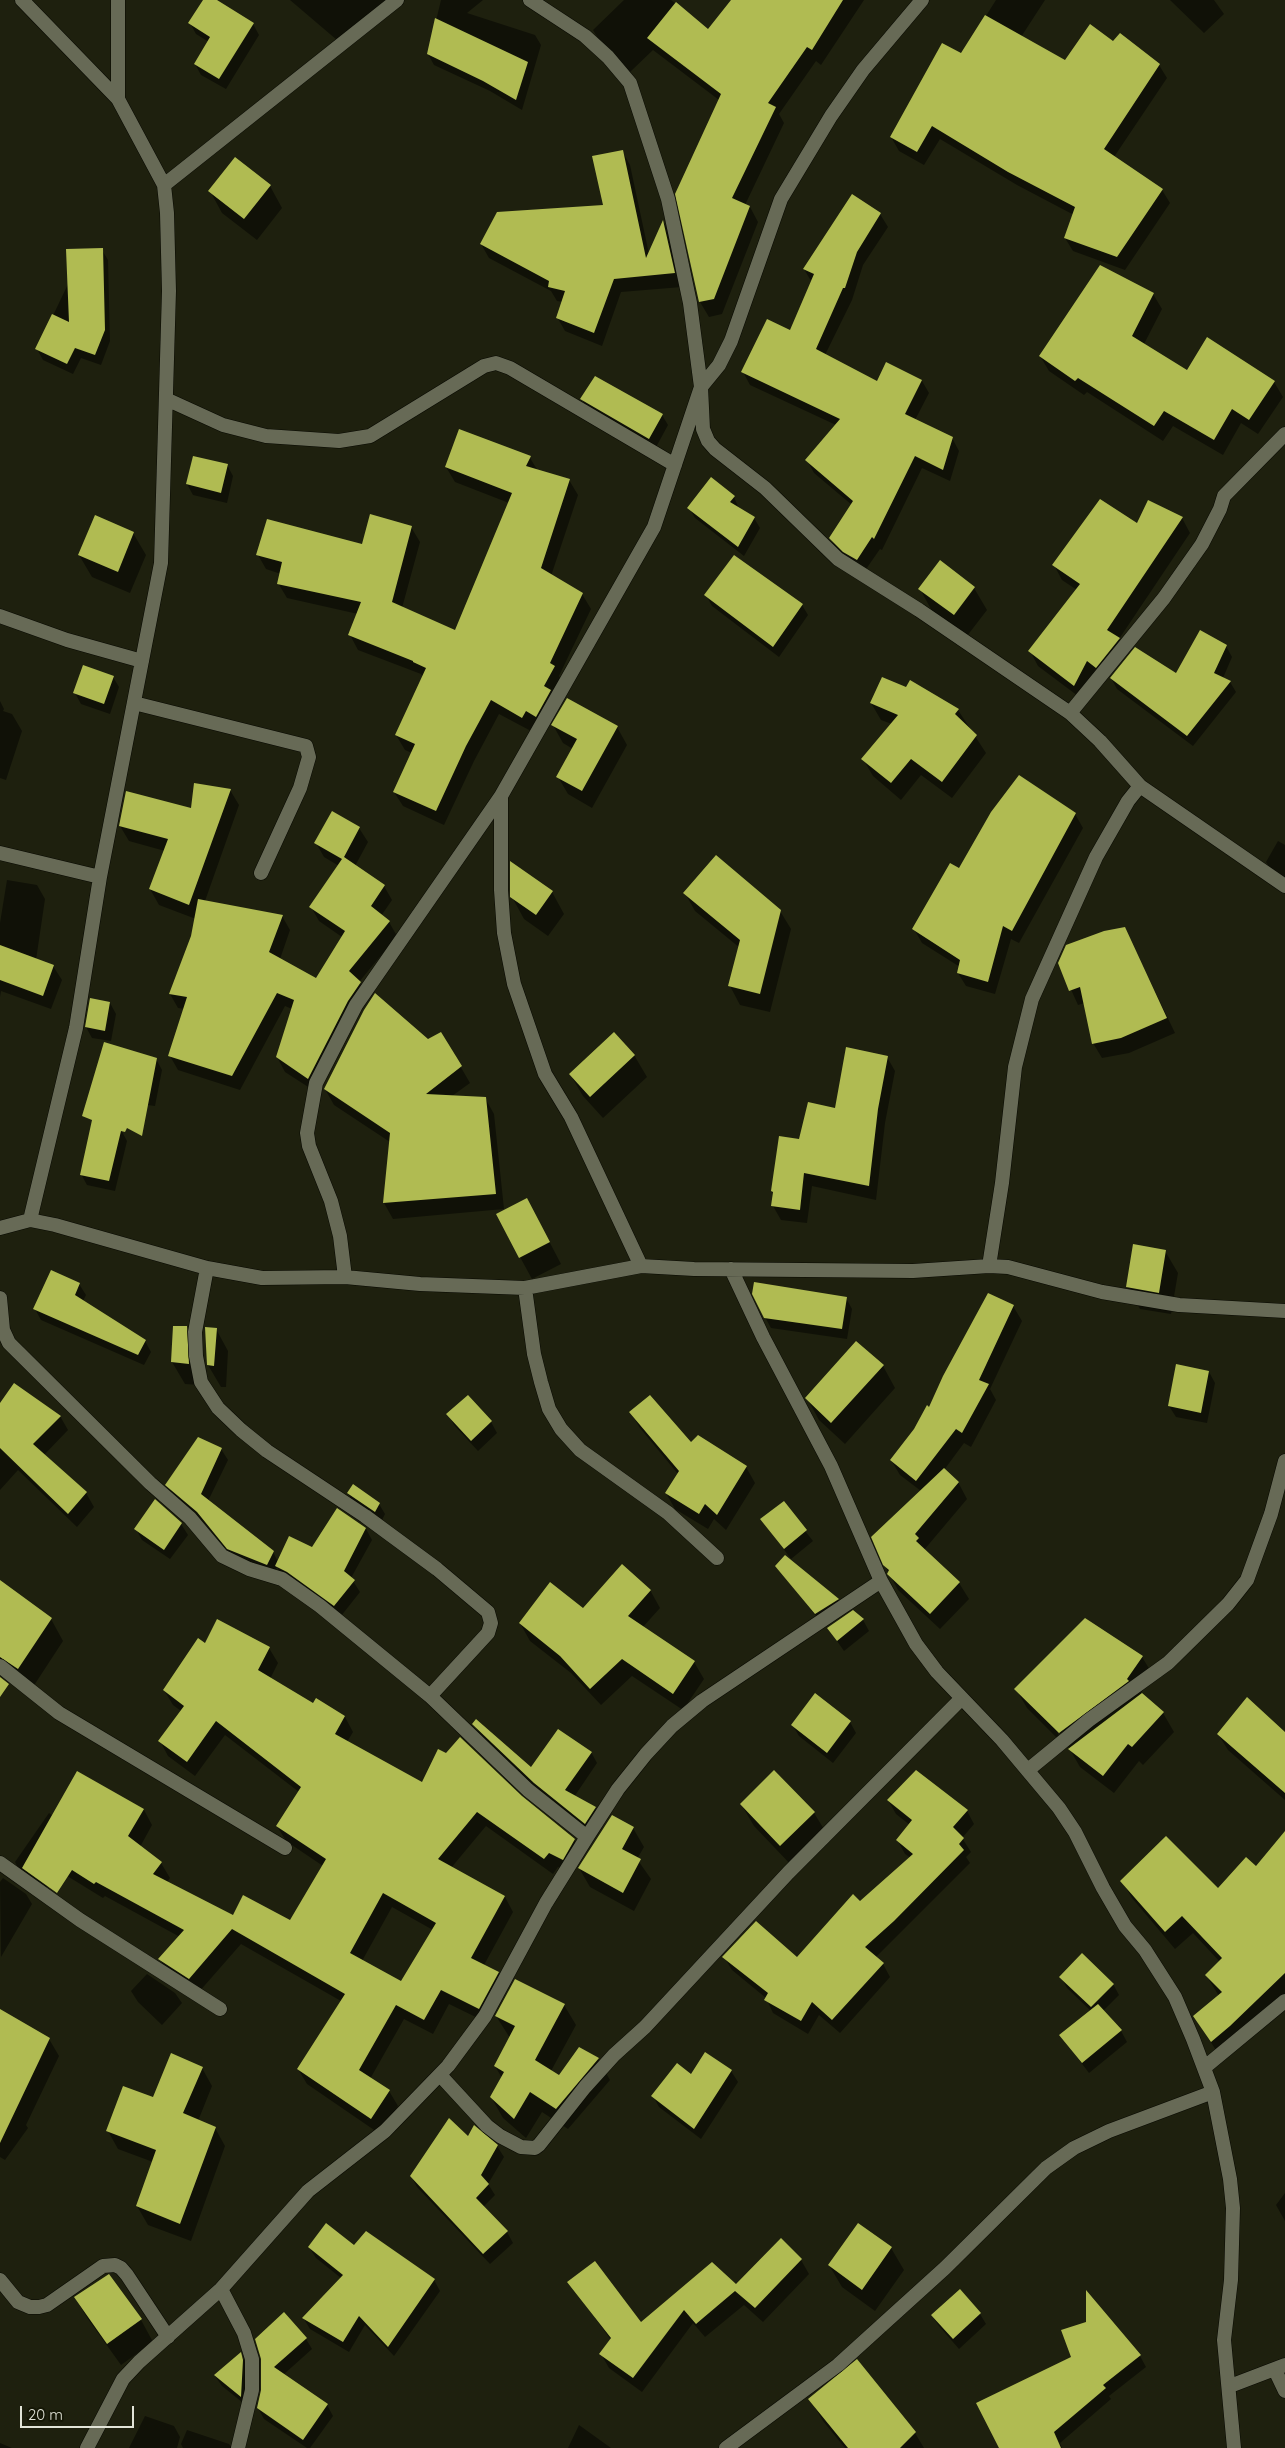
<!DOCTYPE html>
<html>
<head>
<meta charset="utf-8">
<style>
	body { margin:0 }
	#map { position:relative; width:1285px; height:2448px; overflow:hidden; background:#1e200e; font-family:Quicksand,sans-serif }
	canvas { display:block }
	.scale { position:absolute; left:20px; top:2406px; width:114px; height:22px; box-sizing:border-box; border:2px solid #e2e4d8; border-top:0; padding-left:6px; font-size:15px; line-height:18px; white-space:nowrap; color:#e2e4d8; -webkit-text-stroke:4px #151706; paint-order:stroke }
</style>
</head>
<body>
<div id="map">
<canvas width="1285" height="2448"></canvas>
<div class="scale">20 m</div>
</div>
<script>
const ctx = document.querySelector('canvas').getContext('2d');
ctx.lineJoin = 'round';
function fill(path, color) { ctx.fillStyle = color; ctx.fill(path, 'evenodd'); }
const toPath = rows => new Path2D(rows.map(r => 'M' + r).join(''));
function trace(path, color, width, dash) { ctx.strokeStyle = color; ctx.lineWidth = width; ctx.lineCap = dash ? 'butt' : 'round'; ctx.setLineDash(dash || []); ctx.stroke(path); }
const shadow = toPath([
	[205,0,215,0,253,24,259,35,226,89,201,75,195,64,209,42,196,34,190,23],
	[290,0,388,0,384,6,380,4,344,46],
	[441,0,483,0,467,13,535,35,541,45,522,110,490,91,434,65,428,54],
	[624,0,671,0,708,31,732,0,864,0,821,65,816,61,779,114,784,123,745,205,750,207,758,222,722,314,709,317,700,302,719,100,653,50,630,72,602,45,593,30],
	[996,0,1045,0,1021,37,1065,62,1113,43,1159,65,1167,78,1114,157,1162,190,1170,203,1125,270,1073,251,1065,238,1074,215,1017,185,940,139,924,165,899,151,891,137,962,54],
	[1170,0,1214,0,1224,14,1204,33],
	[622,151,630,165,649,254,664,223,671,235,682,287,621,292,602,346,565,331,557,317,563,302,557,301,551,291,489,258,481,244,605,206],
	[270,186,282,208,257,240,222,213,210,191],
	[853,196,880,214,888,227,863,265,852,300,825,355,878,383,922,381,929,393,915,420,952,438,959,451,950,481,922,468,882,550,880,549,864,572,837,550,830,538,852,505,814,473,807,460,836,425,750,385,743,372,791,332,811,281,804,269],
	[102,250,108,260,110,341,101,365,81,358,73,374,43,360,37,349,69,282],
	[1153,294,1162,309,1144,344,1188,372,1274,382,1283,397,1258,434,1241,423,1223,455,1173,426,1163,441,1087,392,1084,395,1049,371,1040,356],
	[582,399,662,415,668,425,655,449,588,410],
	[530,458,538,471,569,480,578,495,551,576,582,594,591,609,559,676,563,682,531,731,499,714,474,761,444,825,403,806,394,792,412,753,405,750,396,735,423,678,421,674,358,650,350,635,358,614,287,598,278,583,281,574,266,569,258,555,363,546,411,527,420,542,402,608,456,631,509,503,455,482,446,467],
	[227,465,233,476,227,503,193,495,187,484],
	[711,479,734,497,739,509,754,518,760,528,744,556,695,518,689,508],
	[1182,518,1190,533,1119,639,1128,653,1105,682,1096,675,1082,699,1038,666,1030,651,1077,590,1062,580,1054,565,1137,525],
	[133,533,146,555,130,593,92,577,79,555],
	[974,588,987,610,967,636,932,611,920,589],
	[706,595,802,605,808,615,779,657,712,606],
	[1226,646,1232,657,1223,678,1230,682,1236,692,1193,746,1117,689,1111,678,1176,675],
	[113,677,119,687,110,714,81,704,75,693],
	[0,701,4,709,3,711,12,714,22,731,6,780,0,778],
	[871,703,958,710,986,753,952,798,921,775,901,800,873,776,863,759,892,724,881,720],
	[553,725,617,727,627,745,592,808,568,794,558,777,573,749,563,743],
	[230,790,239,805,205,901,282,916,290,930,280,959,316,979,342,937,319,921,311,907,339,866,324,857,316,843,332,813,359,828,368,842,355,866,384,886,392,900,381,916,389,922,397,936,359,982,369,997,356,1015,316,1092,285,1072,277,1057,292,1009,285,1006,240,1090,178,1070,170,1056,185,1009,178,1008,170,994,192,936,196,919,159,905,150,889,165,851,129,841,120,826,192,810],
	[1075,814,1083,828,1019,943,1011,939,995,994,966,986,958,973,960,967,922,943,914,929,959,869],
	[1278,841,1285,845,1285,884,1276,878,1266,862],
	[7,880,37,885,45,899,36,960,53,966,62,980,51,1009,1,991,0,997,0,923],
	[552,892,564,914,548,936,524,919,512,897],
	[685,893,780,911,791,929,770,1012,740,1005,730,986,740,948,695,911],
	[1125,929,1175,1033,1129,1053,1102,1058,1093,1043,1085,1003,1078,1005,1059,963],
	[110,1003,116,1014,111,1041,92,1038,86,1027],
	[441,1033,470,1083,452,1096,485,1098,494,1114,504,1209,393,1219,384,1203,390,1142,334,1105,325,1089],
	[634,1055,647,1077,603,1118,583,1096,570,1074],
	[887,1057,895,1071,885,1123,876,1200,812,1186,807,1223,781,1220,773,1206,772,1191,800,1140,836,1109],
	[156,1059,162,1070,155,1106,98,1098],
	[121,1130,127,1141,115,1191,87,1185,81,1174],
	[539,1222,561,1264,532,1279,520,1257],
	[1165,1251,1178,1273,1171,1314,1140,1309,1127,1287],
	[79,1284,86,1295,83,1301,145,1341,151,1352,144,1365,41,1320,35,1309],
	[846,1298,852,1309,847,1339,771,1328,765,1317],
	[1013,1306,1022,1321,990,1389,996,1400,971,1447,964,1443,944,1470,958,1482,967,1499,924,1550,959,1583,969,1599,940,1629,898,1590,884,1564,921,1491,900,1475,891,1460],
	[186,1328,199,1350,200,1385,185,1384,172,1362],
	[216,1329,228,1351,226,1387,221,1387,208,1365],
	[883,1366,895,1388,845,1444,819,1420,807,1398],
	[1209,1372,1215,1383,1207,1423,1176,1417,1169,1406],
	[468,1397,491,1422,497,1433,478,1451,454,1425,448,1414],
	[631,1413,691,1444,698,1437,746,1467,755,1483,726,1530,714,1519,708,1529,675,1509,666,1493,678,1474,640,1428],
	[60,1416,68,1430,44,1455,86,1493,94,1507,77,1527,18,1470,0,1490,0,1429],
	[199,1439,221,1449,228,1460,208,1501,273,1552,278,1562,366,1529,372,1540,351,1578,360,1592,341,1616,282,1577,277,1567,273,1575,235,1560,204,1523,173,1495,167,1485],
	[348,1493,379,1504,385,1514,381,1522,354,1504],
	[783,1503,813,1541,791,1559,762,1520],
	[181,1524,188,1535,170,1559,142,1540,136,1529],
	[777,1566,838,1600,844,1610,822,1624],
	[650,1590,660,1608,642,1628,694,1662,704,1679,683,1710,632,1676,601,1705,571,1673,530,1641,520,1623,583,1610],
	[853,1612,863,1620,869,1631,844,1651,828,1628],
	[51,1619,63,1641,31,1690,0,1673,0,1637],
	[218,1621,269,1648,278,1663,270,1679,313,1705,345,1717,353,1732,347,1742,422,1783,521,1797,574,1840,583,1855,571,1874,558,1867,553,1874,486,1826,451,1868,505,1897,513,1912,484,1965,498,1973,507,1987,488,2023,449,2004,433,2034,404,2019,370,2079,389,2091,398,2106,380,2134,307,2084,298,2069,341,2001,241,1944,198,1993,168,1974,160,1959,180,1937,105,1896,103,1898,64,1874,59,1866,44,1892,23,1877,15,1862,49,1813,53,1816,78,1772,144,1810,152,1825,140,1847,161,1863,170,1878,167,1882,233,1916,290,1921,323,1866,286,1841,277,1826,299,1792,225,1735,195,1776,168,1756,160,1741,181,1711,173,1705,164,1690,206,1644],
	[392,1907,433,1930,401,1982,362,1961],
	[1142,1657,1153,1675,1141,1693,1163,1713,1174,1732,1143,1765,1139,1761,1114,1793,1080,1767,1057,1727,1055,1728,1065,1746,1027,1708,1016,1689],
	[850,1722,856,1733,833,1763,799,1736,793,1726],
	[474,1724,531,1769,591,1752,597,1763,574,1797,595,1808,601,1819,591,1834,541,1794,480,1735],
	[1285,1733,1285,1800,1228,1750,1218,1734],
	[888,1800,967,1811,974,1824,962,1838,971,1852,966,1857,970,1863,875,1958,883,1964,890,1977,840,2033,819,2015,808,2034,773,2013,766,1998,732,1970,724,1957,797,1959,911,1858,905,1854,898,1841,910,1825,896,1814],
	[741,1804,814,1813,827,1834,793,1867,754,1826],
	[633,1828,644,1847,637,1859,651,1879,634,1911,590,1887,579,1868],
	[1285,1833,1285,2000,1221,2058,1194,2016,1219,1996,1206,1975,1220,1962,1193,1933,1175,1949,1132,1898,1122,1881,1218,1890,1257,1868],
	[3,1878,26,1894,32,1904,1,1957,0,1882],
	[147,1974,175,1993,182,2003,162,2025,138,2002,131,1991],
	[1061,1977,1113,1984,1119,1995,1103,2011,1121,2031,1127,2042,1089,2073,1061,2036,1091,2011,1067,1988],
	[564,2005,576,2025,551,2071,560,2077,580,2049,598,2059,610,2080,568,2129,542,2112,526,2138,503,2118,491,2097,502,2078,495,2066,510,2038,496,2016],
	[49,2039,59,2056,26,2125,28,2128,5,2160,0,2157,0,2051],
	[202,2068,212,2086,198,2121,215,2128,225,2146,191,2241,148,2225,137,2206,153,2162,118,2149,108,2131,153,2098],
	[731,2071,738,2082,701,2139,659,2107,653,2096,691,2075],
	[469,2138,497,2146,504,2157,488,2184,495,2195,483,2207,507,2232,513,2243,490,2264,417,2187,411,2176],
	[1285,2193,1285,2221,1276,2205],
	[858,2224,891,2248,904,2270,875,2311,842,2287,829,2265],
	[354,2246,434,2280,440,2291,394,2356,365,2325,349,2352,310,2329,304,2319,341,2278,316,2258,309,2247],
	[801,2260,809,2274,763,2322,744,2305,705,2337,693,2323,642,2392,609,2368,601,2354,611,2340,569,2282,641,2324],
	[109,2276,141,2320,153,2342,121,2365,88,2319,75,2298],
	[1087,2293,1140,2356,1146,2367,1109,2396,1111,2399,1060,2443,1062,2448,1000,2448,1073,2358,1087,2322],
	[284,2314,306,2339,312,2349,283,2375,327,2405,333,2416,310,2448,307,2448,264,2419,258,2408],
	[980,2314,986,2324,959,2349,939,2326,932,2316],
	[240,2353,246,2364,247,2406,222,2386,215,2376],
	[810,2399,915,2433,924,2448,845,2448,823,2421],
	[145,2416,174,2426,180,2437,177,2448,129,2448],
	[579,2425,611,2448,568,2448],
	[187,2430,229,2444,232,2448,183,2448,181,2444],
	[0,2443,12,2448,0,2448]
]);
const building = toPath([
	[203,0,217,0,254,23,219,79,194,64,210,37,188,23],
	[731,0,843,0,812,50,807,47,768,103,776,107,732,198,750,206,714,299,699,302,675,194,721,94,647,38,676,2,708,29],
	[985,15,1065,60,1090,24,1113,41,1120,33,1160,64,1104,149,1163,189,1117,257,1064,238,1075,207,1008,172,932,126,917,152,890,137,942,43,961,53],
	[435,18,528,62,516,100,483,81,427,54],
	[623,150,646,258,663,220,675,273,614,279,594,333,556,318,565,291,548,287,549,281,480,244,497,212,603,205,592,156],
	[235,157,271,185,244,219,208,191],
	[852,194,881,213,857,252,845,288,843,288,816,349,877,381,886,362,922,380,905,414,953,437,943,470,915,456,874,539,872,537,857,560,843,552,829,538,853,501,805,460,840,419,741,372,767,319,790,330,814,274,803,269],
	[103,248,105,330,95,355,75,348,67,364,35,349,52,314,69,322,66,249],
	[1100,265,1154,293,1132,336,1187,370,1207,337,1275,381,1249,420,1232,409,1214,440,1164,411,1154,426,1078,378,1075,381,1039,356],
	[595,376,663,414,649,439,580,399],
	[459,429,531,456,526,466,570,479,541,568,583,593,550,663,555,666,544,686,551,690,536,717,526,711,522,718,491,700,466,746,436,811,393,792,415,744,395,735,426,668,413,662,413,661,348,635,361,602,277,584,282,562,256,555,267,519,362,544,370,514,412,526,392,602,455,630,512,493,445,467],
	[193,456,228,464,221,493,186,484],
	[711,477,735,496,730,502,755,517,738,547,687,508],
	[1100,499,1137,523,1148,500,1183,517,1107,630,1120,638,1096,668,1087,661,1074,686,1028,651,1080,584,1052,565],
	[95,515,134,532,118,572,78,555],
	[734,555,803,604,773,647,704,595],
	[940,560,975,587,954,615,918,589],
	[1200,630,1227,645,1214,673,1231,681,1187,736,1110,678,1135,647,1176,673],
	[83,665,114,676,104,704,73,693],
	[882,677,906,687,910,680,959,709,955,714,977,735,942,782,911,759,891,783,861,759,898,715,870,703],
	[567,698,618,726,582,791,556,777,577,739,551,725],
	[1019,775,1076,813,1012,931,1003,926,988,982,957,973,960,960,912,929,950,863,959,868,991,812],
	[194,783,231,789,189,905,149,889,168,839,119,826,126,791,191,808],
	[332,811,360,827,344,857,385,885,371,906,390,921,349,971,361,982,348,1001,308,1079,276,1057,294,1000,277,993,232,1076,168,1056,187,997,169,994,191,936,198,899,283,915,269,952,316,978,345,931,309,907,342,859,314,843],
	[716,855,781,910,760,994,728,986,740,940,683,893],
	[510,861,553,891,536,915,510,897],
	[1125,927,1167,1018,1121,1038,1092,1044,1080,987,1069,991,1058,963,1066,945,1104,931],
	[0,945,54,965,43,996,0,980],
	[375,993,428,1039,441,1032,462,1066,426,1094,486,1097,496,1194,383,1203,390,1133,324,1089,364,1010],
	[90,998,110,1002,105,1031,85,1027],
	[614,1032,635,1055,590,1097,569,1074],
	[104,1042,157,1058,142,1136,127,1128,125,1132,121,1131,109,1181,80,1175,92,1120,82,1116],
	[846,1047,888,1056,878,1109,869,1186,804,1173,800,1210,771,1206,773,1192,771,1191,779,1136,799,1139,808,1102,835,1108],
	[527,1198,550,1242,519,1258,496,1214],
	[1133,1244,1166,1250,1159,1293,1126,1287],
	[51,1270,80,1283,75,1295,146,1340,138,1355,33,1309],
	[754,1282,847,1297,842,1329,764,1318,752,1294],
	[988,1293,1014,1305,979,1380,989,1384,962,1433,956,1429,916,1481,890,1460,914,1429,927,1405,929,1407,943,1376],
	[173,1326,187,1326,189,1364,171,1362],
	[205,1327,217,1328,214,1366,207,1365],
	[856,1341,884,1365,831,1423,805,1398],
	[1176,1364,1209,1371,1201,1413,1168,1406],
	[14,1383,61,1416,33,1444,87,1492,68,1514,0,1448,0,1403],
	[468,1395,492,1421,471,1441,446,1414],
	[650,1395,691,1442,698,1435,747,1466,717,1515,705,1504,699,1514,665,1493,679,1471,629,1412],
	[198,1437,222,1448,201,1494,274,1551,267,1565,227,1549,197,1512,165,1485],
	[944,1468,959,1482,915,1534,919,1538,916,1541,960,1582,930,1614,887,1574,889,1570,883,1565,871,1537],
	[353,1484,380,1503,375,1512,347,1493],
	[155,1499,182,1523,164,1550,134,1529],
	[784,1501,807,1530,784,1549,760,1519],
	[337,1508,366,1528,344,1571,355,1580,334,1606,287,1572,275,1566,289,1536,312,1547],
	[785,1555,839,1599,815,1614,775,1566],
	[622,1564,651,1590,628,1616,695,1661,673,1694,622,1659,590,1689,560,1656,519,1623,550,1582,583,1608],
	[0,1580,52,1618,18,1669,0,1657],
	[853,1610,864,1619,837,1641,827,1628],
	[1085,1618,1143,1656,1127,1679,1129,1681,1059,1733,1014,1689],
	[217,1619,270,1647,258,1670,313,1703,316,1698,345,1716,335,1734,422,1782,438,1749,446,1753,460,1737,522,1796,575,1839,563,1860,549,1853,544,1859,477,1812,438,1859,505,1896,471,1958,499,1972,479,2009,441,1990,424,2020,396,2005,359,2070,390,2090,371,2119,297,2069,345,1994,232,1929,189,1979,158,1959,184,1930,96,1882,94,1884,72,1870,57,1893,22,1868,77,1771,144,1809,128,1836,162,1862,153,1874,233,1915,243,1895,290,1920,326,1859,276,1826,301,1787,216,1721,187,1762,158,1741,184,1706,163,1690,198,1638,205,1643],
	[383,1893,436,1923,401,1981,350,1953],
	[0,1677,9,1684,0,1697],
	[815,1693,851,1721,827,1753,791,1725],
	[1142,1693,1164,1712,1132,1747,1128,1744,1103,1776,1068,1749],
	[1247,1697,1285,1732,1285,1793,1217,1734],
	[476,1719,531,1767,558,1729,592,1752,565,1790,596,1807,585,1824,534,1783,472,1724],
	[774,1770,815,1812,780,1846,740,1804],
	[916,1770,968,1810,953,1827,964,1838,959,1844,964,1850,894,1921,865,1947,884,1963,832,2020,812,2002,801,2021,764,2000,768,1993,722,1957,756,1921,797,1957,853,1894,860,1901,913,1854,896,1840,912,1820,887,1800],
	[612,1815,634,1827,622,1849,641,1859,623,1893,578,1868],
	[1285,1831,1285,1973,1230,2026,1211,2042,1193,2016,1222,1992,1205,1975,1222,1958,1182,1916,1165,1932,1120,1881,1166,1836,1218,1888,1246,1857,1256,1866],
	[1082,1953,1114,1984,1091,2007,1059,1977],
	[515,1979,565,2004,535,2060,559,2075,579,2047,599,2058,556,2109,530,2092,514,2119,490,2097,504,2072,494,2066,515,2026,495,2016],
	[1098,2004,1122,2030,1082,2063,1059,2035],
	[0,2009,50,2038,0,2143],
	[705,2052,732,2070,694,2129,651,2096,677,2063,691,2074],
	[171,2053,203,2067,183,2113,216,2127,180,2224,136,2206,156,2150,106,2131,123,2086,153,2097],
	[449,2118,468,2136,474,2125,498,2145,481,2175,489,2184,476,2198,508,2231,483,2254,410,2176],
	[326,2223,354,2245,366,2231,435,2279,388,2347,359,2316,343,2342,302,2318,343,2275,308,2247],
	[858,2223,892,2247,862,2290,828,2265],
	[781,2238,802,2259,755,2308,735,2291,696,2324,684,2310,633,2378,599,2354,611,2338,567,2282,595,2261,641,2322,712,2262,736,2284],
	[109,2274,142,2319,107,2344,74,2297],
	[960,2289,981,2313,953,2339,931,2315],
	[1086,2290,1141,2355,1103,2385,1106,2388,1054,2432,1061,2448,999,2448,976,2403,1071,2357,1061,2330,1086,2322],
	[284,2312,307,2338,274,2367,328,2404,303,2440,257,2408,261,2390,261,2359,255,2339],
	[241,2352,243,2360,241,2397,214,2375],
	[857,2359,916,2432,900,2448,848,2448,808,2399]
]);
const minor = toPath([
	[22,0,118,99,164,185,167,213,169,291,161,563,100,877,76,1028,30,1220],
	[118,0,118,99],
	[530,0,585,36,608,57,630,83,668,199,690,303,701,387,703,429,708,441,715,449,765,488,838,559,919,610,1070,713,1100,741,1140,786,1285,886],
	[164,185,397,0],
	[166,399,223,425,266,436,339,441,370,436,484,366,496,363,510,368,675,465],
	[0,616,67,640,142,661],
	[134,703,306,746,309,757,300,788,261,873],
	[1070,713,1164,598,1202,544,1220,509,1224,496,1285,434],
	[0,853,100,877],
	[0,1228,30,1220,55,1225,207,1268,262,1278,345,1277,420,1284,525,1288,641,1266,694,1269,913,1271,989,1266,1008,1267,1102,1292,1179,1305,1285,1311],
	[641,1266,571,1117,545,1074,514,984,504,933,501,890,501,796,654,527,701,387,719,365,731,341,781,199,831,116,863,70,922,0],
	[989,1266,1002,1183,1015,1067,1032,999,1096,857,1128,801,1140,786],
	[207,1268,195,1332,196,1356,201,1382,218,1408,241,1430,267,1451,365,1516,437,1569,488,1612,491,1623,488,1633,430,1696],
	[731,1269,763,1337,831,1466,881,1581,916,1644,937,1672,1002,1740,1059,1808,1075,1832,1103,1888,1125,1926,1145,1950,1175,1997,1193,2039,1213,2092,1230,2179,1233,2208,1231,2280,1224,2340,1234,2448],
	[345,1277,340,1236,331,1201,309,1146,307,1133,316,1083,356,1005,501,796],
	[525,1288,534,1354,541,1382,549,1409,561,1429,580,1450,668,1513,717,1558],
	[0,1298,3,1330,9,1343,150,1483,190,1518,222,1556,249,1569,282,1579,320,1606,430,1696,528,1790,587,1837],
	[0,1666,59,1713,285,1848],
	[1028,1770,1089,1720,1168,1663,1228,1604,1247,1580,1271,1514,1285,1461],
	[0,1863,80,1920,220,2009],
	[1205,2067,1285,2001],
	[440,2075,487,2126,500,2136,521,2147,535,2148,539,2145,585,2087,614,2055,645,2027,788,1873,961,1699],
	[0,2280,18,2302,30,2307,39,2307,47,2305,103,2266,115,2265,121,2268,127,2275,168,2337],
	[221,2289,244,2333,252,2359,252,2390,238,2448],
	[1275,2370,1285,2391],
	[1230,2386,1285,2365],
	[87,2448,123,2379,139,2362,221,2289,308,2191,385,2131,448,2066,485,2016,546,1903,587,1837,618,1789,646,1754,672,1726,702,1701,881,1581],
	[726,2448,838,2365,945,2268,1046,2168,1074,2148,1109,2131,1213,2092]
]);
fill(shadow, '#0007');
fill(building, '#b0bb52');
trace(minor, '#080900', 15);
trace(minor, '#676a56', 14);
</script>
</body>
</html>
